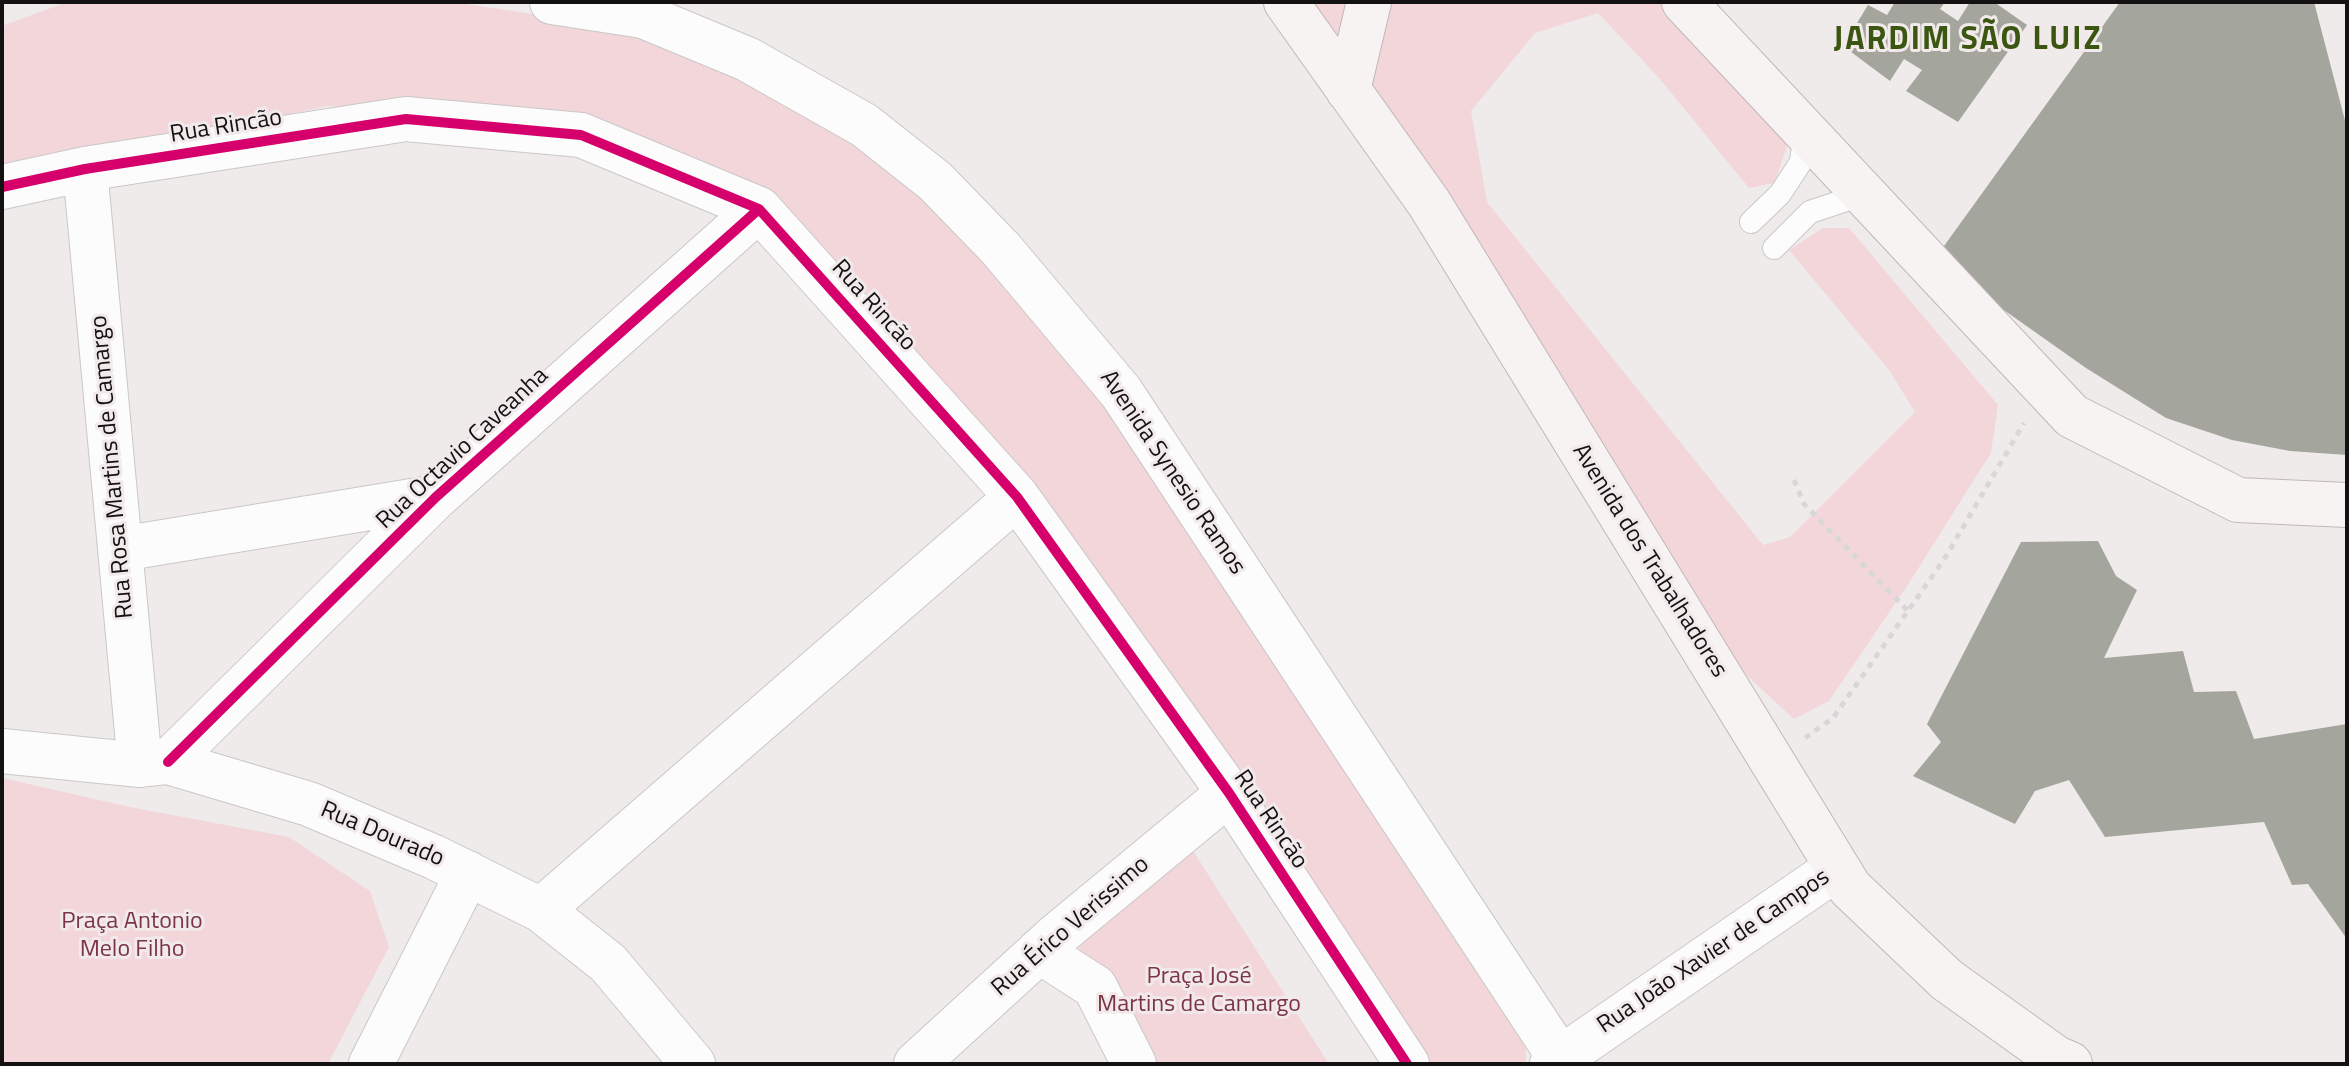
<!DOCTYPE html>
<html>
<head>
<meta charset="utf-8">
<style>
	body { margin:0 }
	#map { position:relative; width:2349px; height:1066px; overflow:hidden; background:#efebeb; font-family:"Titillium Web",sans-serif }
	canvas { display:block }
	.frame { position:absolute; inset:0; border:4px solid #141112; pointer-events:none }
</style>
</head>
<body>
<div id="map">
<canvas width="2349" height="1066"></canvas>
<div class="frame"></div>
</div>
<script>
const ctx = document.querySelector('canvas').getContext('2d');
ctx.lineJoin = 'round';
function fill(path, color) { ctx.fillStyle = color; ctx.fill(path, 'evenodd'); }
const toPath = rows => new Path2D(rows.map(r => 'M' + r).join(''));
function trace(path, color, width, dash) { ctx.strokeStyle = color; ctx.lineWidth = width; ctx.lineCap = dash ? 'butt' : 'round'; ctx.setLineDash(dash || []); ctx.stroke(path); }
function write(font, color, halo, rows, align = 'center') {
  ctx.font = font + ' "Titillium Web",sans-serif'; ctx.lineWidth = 6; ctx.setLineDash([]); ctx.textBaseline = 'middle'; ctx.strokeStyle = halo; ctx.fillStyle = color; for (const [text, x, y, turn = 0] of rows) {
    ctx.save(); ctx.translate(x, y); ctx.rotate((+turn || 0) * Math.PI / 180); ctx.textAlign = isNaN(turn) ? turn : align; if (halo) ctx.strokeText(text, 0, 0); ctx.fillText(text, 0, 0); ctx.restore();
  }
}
const green = toPath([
	[67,2,453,2,618,27,733,68,836,126,955,219,1074,367,1203,542,1525,1021,1526,1064,1419,1064,783,209,519,111,327,106,2,175,2,26],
	[1302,2,1355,2,1348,47],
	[1385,2,1668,2,1791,133,1775,183,1749,188,1659,78,1598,13,1535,33,1471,111,1487,202,1763,545,1790,537,1915,412,1889,370,1789,250,1823,228,1849,228,1998,405,1991,453,1909,583,1829,701,1794,719,1745,674,1386,110,1360,85],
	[2,778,130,807,289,837,370,891,389,947,328,1064,2,1064],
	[1190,846,1329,1064,1157,1064,1126,1001,1078,947]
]);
const building = toPath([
	[1895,2,1945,2,1940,9,1958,21,1970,2,1994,2,2027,25,1958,122,1906,91,1922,70,1904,59,1890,81,1843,46,1868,5,1887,15],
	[2120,2,2314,2,2347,128,2347,455,2290,451,2232,440,2166,418,2086,368,1984,296,1944,246],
	[2098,541,2116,576,2137,590,2104,658,2183,651,2194,692,2236,691,2254,739,2347,724,2347,939,2308,884,2292,885,2264,822,2105,837,2069,780,2035,791,2015,824,1913,776,1941,742,1927,724,2021,542]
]);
const path = toPath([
	[1794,480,1804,504,1908,611],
	[1805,738,1833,718,1945,558,2024,423]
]);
const service = toPath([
	[1751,222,1780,194,1801,162,1805,131],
	[1774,248,1810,212,1852,198,1867,202]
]);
const minor = toPath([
	[552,2,643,16,747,59,864,125,935,181,1001,249,1121,392,1564,1064],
	[85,169,140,765],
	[2,187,85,169,406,119,581,135,759,209,1017,497,1229,793,1407,1064],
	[121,549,436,497],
	[2,751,140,765,168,762,309,804,434,857,541,910,608,963,693,1064],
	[168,762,436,497,759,209],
	[541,910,1017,497],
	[1039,951,1095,987,1134,1064],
	[371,1064,468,873],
	[916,1064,1056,936,1229,793],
	[1552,1064,1837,868]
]);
const primary = toPath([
	[1286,2,1429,203,1850,888,1947,980,2056,1058,2070,1064],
	[1684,2,2072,416,2238,500,2347,505],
	[1348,90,1369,2]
]);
const cycleway = toPath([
	[2,187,85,169,406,119,581,135,759,209,1017,497,1229,793,1407,1064],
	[168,762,436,497,759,209]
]);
const streetNames = [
	["Rua Rincão",226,127,-9],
	["Rua Rincão",873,306,48],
	["Rua Octavio Caveanha",463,449,-43],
	["Rua Rosa Martins de Camargo",113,467,-95],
	["Avenida Synesio Ramos",1172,473,56],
	["Avenida dos Trabalhadores",1649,561,58],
	["Rua Rincão",1270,820,56],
	["Rua Dourado",382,835,23],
	["Rua Érico Verissimo",1071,927,-41],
	["Rua João Xavier de Campos",1714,952,-34]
];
const parkNames = [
	["Praça Antonio",132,922],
	["Melo Filho",132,950],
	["Praça José",1199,977],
	["Martins de Camargo",1199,1005]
];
const districtNames = [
	["JARDIM SÃO LUIZ",1968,41]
];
fill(green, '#f3d6da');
fill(building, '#a4a69d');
trace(service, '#cac7c7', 24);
trace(minor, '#cac7c7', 46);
trace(primary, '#c0b7b8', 46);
trace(path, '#d8d7d7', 5, [6, 6]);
trace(service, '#fdfcfc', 22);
trace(minor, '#fdfcfc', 44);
trace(primary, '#f7f3f3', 44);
trace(cycleway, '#d6006c', 10);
write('24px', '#141112', '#f1e9ea', streetNames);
write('24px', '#7b3547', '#f1e9ea', parkNames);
ctx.letterSpacing = '2px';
write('bold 32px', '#3a5610', '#f1e9ea', districtNames);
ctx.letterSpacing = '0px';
</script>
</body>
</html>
